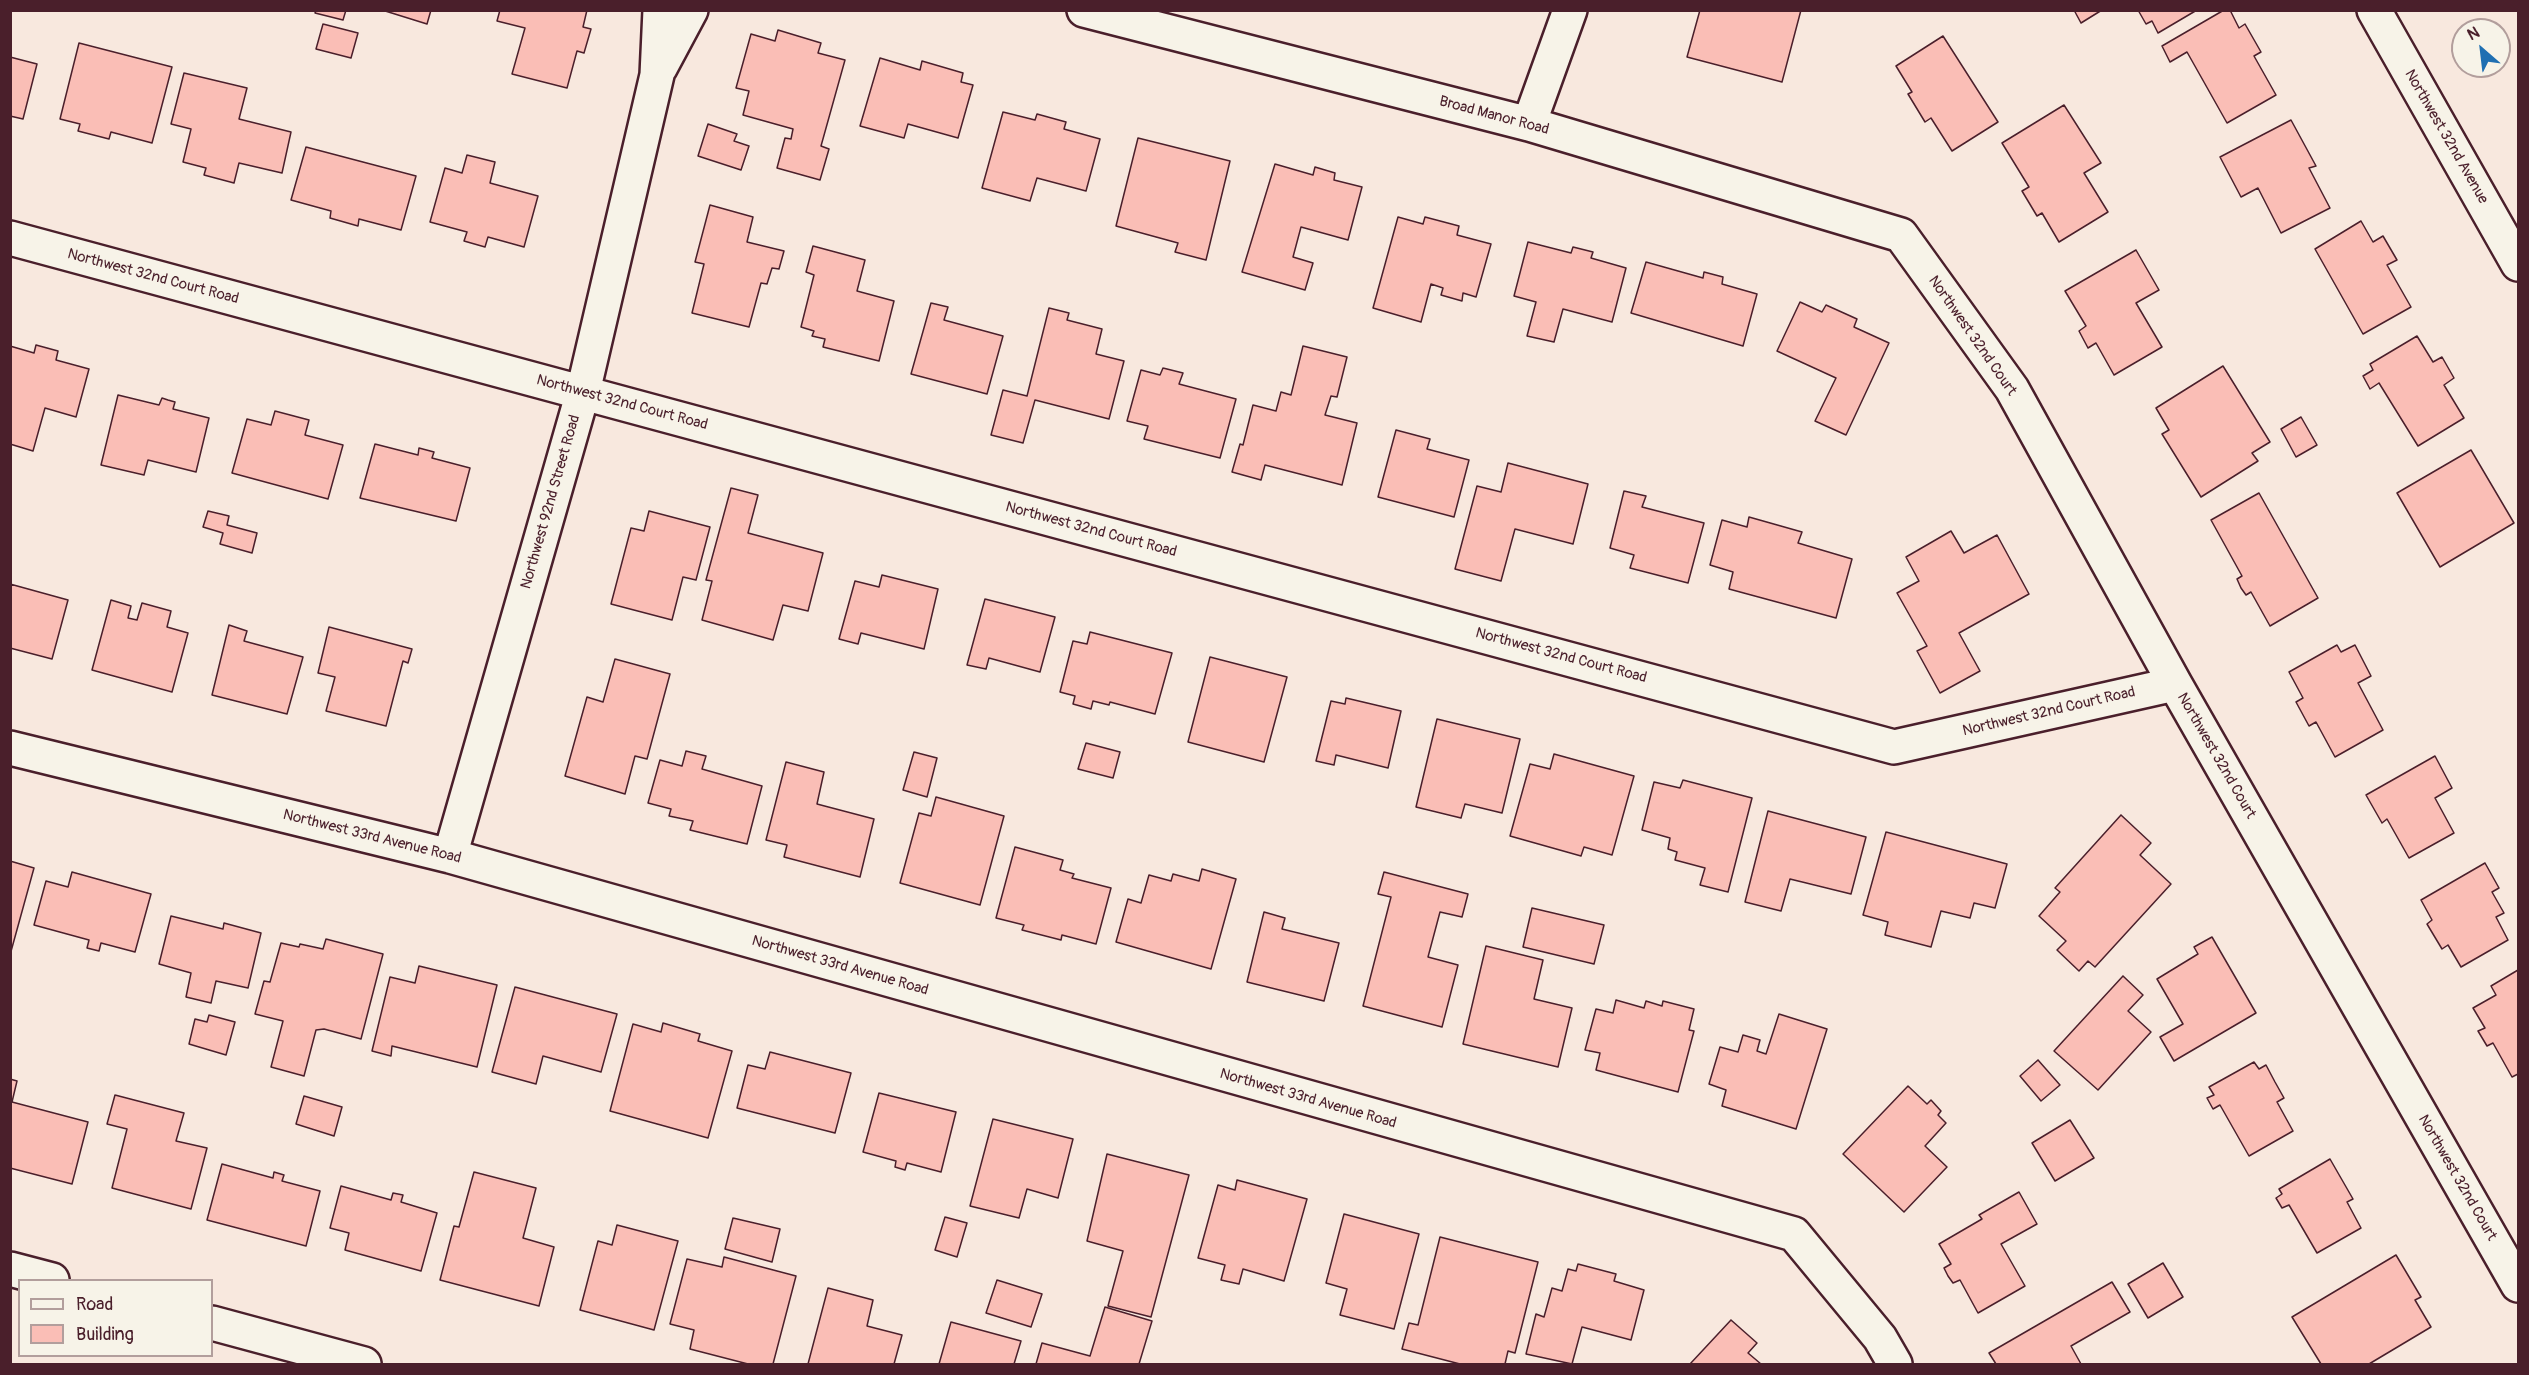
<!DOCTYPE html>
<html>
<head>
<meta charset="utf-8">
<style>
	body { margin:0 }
	#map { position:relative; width:2529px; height:1375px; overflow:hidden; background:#f8e8de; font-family:Pangolin,sans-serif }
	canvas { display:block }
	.frame { position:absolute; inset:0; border:12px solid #4a1f2b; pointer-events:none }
	.legend { position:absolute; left:18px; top:1279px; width:195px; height:78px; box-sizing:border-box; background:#f7f3e8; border:2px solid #b29e9c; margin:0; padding:8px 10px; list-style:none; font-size:18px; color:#4a1f2b }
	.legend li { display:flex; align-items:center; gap:12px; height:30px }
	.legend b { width:30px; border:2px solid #b29e9c }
	.north { position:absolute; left:2451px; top:18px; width:60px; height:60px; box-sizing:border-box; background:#f7f3e8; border:2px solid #b29e9c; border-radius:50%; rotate:332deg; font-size:16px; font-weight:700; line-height:24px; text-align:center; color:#4a1f2b }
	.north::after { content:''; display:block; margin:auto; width:21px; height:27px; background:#1f6fb2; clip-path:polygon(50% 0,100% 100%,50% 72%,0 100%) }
</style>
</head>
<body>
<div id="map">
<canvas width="2529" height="1375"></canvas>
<div class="frame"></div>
<ul class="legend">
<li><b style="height:8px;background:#f7f3e8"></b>Road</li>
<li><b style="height:16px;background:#fabeb6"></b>Building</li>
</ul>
<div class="north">N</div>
</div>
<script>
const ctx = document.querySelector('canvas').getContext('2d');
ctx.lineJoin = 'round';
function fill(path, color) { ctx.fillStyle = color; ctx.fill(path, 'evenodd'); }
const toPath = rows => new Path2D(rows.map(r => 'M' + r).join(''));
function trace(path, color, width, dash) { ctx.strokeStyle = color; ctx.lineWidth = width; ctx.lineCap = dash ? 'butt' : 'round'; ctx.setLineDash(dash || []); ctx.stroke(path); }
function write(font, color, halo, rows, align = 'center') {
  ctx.font = font + ' Pangolin,sans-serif'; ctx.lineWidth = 4.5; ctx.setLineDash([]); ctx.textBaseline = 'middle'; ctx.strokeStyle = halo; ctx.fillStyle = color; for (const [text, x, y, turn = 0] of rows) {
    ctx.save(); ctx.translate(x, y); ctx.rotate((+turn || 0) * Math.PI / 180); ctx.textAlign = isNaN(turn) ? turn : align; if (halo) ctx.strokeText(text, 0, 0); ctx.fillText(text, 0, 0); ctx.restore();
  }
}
const building = toPath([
	[316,10,346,10,343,20,315,13,316,10],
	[382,10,431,10,427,24,382,10],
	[500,10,587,10,583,27,591,29,584,53,577,51,567,88,512,74,525,28,497,21,500,10],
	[1700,10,1801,10,1782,82,1687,57,1700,10],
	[2074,10,2102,10,2081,23,2074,10],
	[2138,10,2197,10,2158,33,2152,21,2146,24,2138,10],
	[2224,10,2230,10,2239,28,2245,24,2261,52,2254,56,2276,95,2227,123,2187,52,2170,62,2162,46,2224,10],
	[323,24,358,33,351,58,316,49,323,24],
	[778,30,821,43,818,53,845,60,821,146,829,149,820,180,777,168,785,138,791,139,793,129,743,115,749,91,736,88,751,34,775,41,778,30],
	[1943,36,1998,122,1952,151,1931,118,1925,122,1908,94,1912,92,1896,66,1943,36],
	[79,43,172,67,152,143,111,132,109,139,78,131,80,124,60,119,79,43],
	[10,57,37,64,23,119,10,116,10,57],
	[880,58,920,70,922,61,963,73,961,82,973,85,958,138,908,124,904,138,860,126,880,58],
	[184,73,247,88,239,119,291,132,282,173,239,163,234,183,204,175,206,168,183,162,191,129,171,124,184,73],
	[2064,105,2101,163,2084,173,2108,212,2059,242,2042,213,2037,216,2022,191,2029,187,2002,143,2064,105],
	[1003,112,1035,120,1037,114,1066,122,1064,129,1100,139,1086,191,1037,178,1030,201,982,188,1003,112],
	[2291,120,2316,166,2309,168,2330,208,2281,233,2258,188,2241,197,2220,157,2291,120],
	[708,124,737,134,734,141,749,146,741,170,698,156,708,124],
	[1138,138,1230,161,1206,260,1175,252,1178,243,1116,226,1138,138],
	[306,147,416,176,401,230,359,219,358,226,330,218,331,211,291,200,306,147],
	[467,155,495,162,490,183,538,196,524,247,488,237,485,247,464,241,467,232,430,222,445,168,462,173,467,155],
	[1275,164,1313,175,1315,167,1335,173,1334,180,1362,187,1348,240,1301,227,1293,257,1313,263,1305,290,1242,272,1275,164],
	[710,205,753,217,747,242,784,251,779,269,772,268,767,284,761,283,749,327,692,313,704,264,695,262,710,205],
	[1398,217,1423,224,1425,217,1459,226,1457,235,1491,244,1476,297,1463,293,1462,301,1441,295,1443,288,1431,284,1421,322,1373,308,1398,217],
	[2361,221,2373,242,2383,236,2397,260,2387,265,2411,307,2363,334,2315,249,2361,221],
	[1528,242,1571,253,1573,247,1593,252,1591,258,1626,268,1612,322,1563,309,1554,342,1527,336,1536,302,1514,296,1528,242],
	[813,246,865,260,857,291,894,301,879,361,823,347,825,339,812,336,814,331,801,327,814,275,806,272,813,246],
	[2136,250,2159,290,2136,303,2162,347,2114,375,2096,343,2088,348,2079,331,2086,326,2065,291,2136,250],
	[1646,262,1703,278,1704,272,1723,277,1722,284,1757,294,1743,346,1631,313,1646,262],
	[1800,302,1822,312,1826,305,1857,319,1854,327,1889,343,1846,435,1815,421,1836,378,1777,351,1800,302],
	[931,303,948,307,944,320,1003,336,987,394,911,374,931,303],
	[1049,308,1069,313,1067,320,1102,329,1096,354,1124,361,1109,419,1035,400,1023,443,991,435,1003,390,1027,396,1049,308],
	[2417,336,2433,362,2442,357,2454,378,2444,385,2464,418,2418,446,2379,383,2370,389,2363,376,2373,370,2370,364,2417,336],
	[36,345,58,351,56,360,89,369,76,417,45,408,33,451,10,444,10,346,34,353,36,345],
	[1303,346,1347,357,1337,397,1331,396,1325,415,1357,423,1342,485,1265,465,1261,480,1232,472,1240,444,1243,445,1253,405,1276,411,1281,392,1291,395,1303,346],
	[2223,366,2270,442,2252,453,2258,461,2201,497,2162,434,2169,430,2156,408,2223,366],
	[1163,368,1183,373,1179,384,1236,399,1220,458,1144,439,1148,426,1127,421,1141,370,1160,375,1163,368],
	[118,395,159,405,162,398,168,400,175,402,173,409,209,418,196,472,148,460,144,475,101,465,118,395],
	[275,411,309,420,305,435,343,445,328,499,232,473,247,419,271,425,275,411],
	[2301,417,2317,445,2296,457,2281,429,2301,417],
	[1396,430,1430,439,1427,449,1469,460,1454,517,1378,497,1396,430],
	[375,444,418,455,419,448,434,452,432,458,470,468,456,521,360,498,375,444],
	[2471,450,2514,523,2440,567,2397,493,2471,450],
	[1508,463,1588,484,1573,544,1515,529,1501,581,1455,569,1477,486,1501,492,1508,463],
	[731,488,758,495,748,533,823,553,808,611,783,605,773,640,702,620,712,581,706,580,731,488],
	[1624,491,1646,496,1642,507,1704,523,1688,583,1630,568,1634,555,1610,548,1624,491],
	[2259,493,2318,598,2270,626,2251,592,2246,595,2241,588,2237,579,2242,576,2211,520,2259,493],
	[208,511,229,516,227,525,257,533,252,553,220,544,223,533,203,527,208,511],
	[649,511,710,527,696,580,683,577,672,620,611,604,631,528,644,531,649,511],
	[1749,517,1802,532,1798,543,1852,559,1836,618,1729,589,1733,572,1710,565,1722,520,1747,527,1749,517],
	[1951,531,1964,553,1997,535,2029,594,1959,633,1980,671,1940,693,1917,651,1927,646,1897,593,1919,581,1906,557,1951,531],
	[882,575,938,589,924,649,861,633,858,644,839,639,855,581,879,587,882,575],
	[10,584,68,600,52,659,10,648,10,584],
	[985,599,1055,617,1040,672,989,658,986,669,967,665,985,599],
	[111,600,131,606,128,618,137,620,142,603,171,611,167,627,188,633,172,692,92,670,111,600],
	[229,625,247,631,244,641,303,657,287,714,212,695,229,625],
	[329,627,412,649,408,663,403,661,386,726,326,711,335,677,318,673,329,627],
	[1090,632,1172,653,1155,714,1110,702,1109,705,1093,701,1091,709,1073,704,1075,696,1060,692,1073,641,1087,644,1090,632],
	[2337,645,2341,652,2355,645,2371,676,2358,683,2383,730,2335,757,2316,722,2309,726,2296,702,2303,698,2289,672,2337,645],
	[1210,657,1287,677,1264,762,1188,742,1210,657],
	[615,659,670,674,647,759,635,756,625,794,565,776,587,697,603,702,615,659],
	[1346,698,1401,711,1388,768,1336,755,1334,765,1316,761,1331,701,1345,704,1346,698],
	[1437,719,1520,739,1502,813,1465,804,1461,818,1416,807,1437,719],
	[1086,743,1120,752,1113,778,1078,769,1086,743],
	[686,751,706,756,702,769,762,786,747,844,690,830,693,821,669,816,671,809,648,803,660,760,682,766,686,751],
	[914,752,937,758,927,797,903,790,914,752],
	[1554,754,1634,776,1612,855,1584,847,1581,856,1510,836,1530,764,1550,769,1554,754],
	[2435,756,2452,788,2435,798,2454,833,2409,858,2387,819,2382,823,2366,795,2435,756],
	[786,762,824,772,817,804,874,819,860,877,784,857,787,845,766,840,786,762],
	[1683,780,1752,798,1728,892,1700,885,1705,868,1675,860,1677,852,1668,849,1670,838,1642,830,1654,782,1680,788,1683,780],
	[936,797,1004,816,980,905,900,883,919,813,931,816,936,797],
	[1768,811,1866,837,1851,894,1790,879,1781,911,1745,902,1768,811],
	[2121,815,2151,843,2140,855,2171,884,2095,967,2088,961,2079,971,2057,950,2066,941,2039,916,2060,892,2055,888,2121,815],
	[1886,832,2007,864,1995,908,1974,903,1970,918,1941,911,1931,947,1885,935,1888,922,1863,915,1886,832],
	[1015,847,1063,860,1060,870,1074,874,1072,878,1111,888,1096,944,1062,935,1061,940,1022,930,1024,925,996,918,1015,847],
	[10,861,34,868,10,955,10,861],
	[2485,863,2499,888,2492,892,2504,913,2496,917,2508,940,2461,967,2448,945,2442,949,2427,924,2432,920,2421,900,2485,863],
	[1202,869,1236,879,1211,969,1116,942,1128,899,1141,903,1149,875,1171,881,1173,874,1199,881,1202,869],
	[72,872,151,894,135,952,101,943,99,951,87,948,89,940,34,925,46,881,68,887,72,872],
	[1384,872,1468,894,1462,917,1440,912,1428,957,1458,965,1442,1027,1363,1006,1391,897,1378,894,1384,872],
	[1532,908,1604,925,1594,964,1523,947,1532,908],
	[1264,912,1285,918,1282,929,1339,943,1324,1001,1247,982,1264,912],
	[171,916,223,929,224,923,261,933,248,988,216,981,211,1003,186,997,191,973,159,964,171,916],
	[2212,937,2256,1013,2174,1061,2160,1037,2183,1024,2157,979,2198,954,2194,947,2212,937],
	[326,939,383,954,361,1039,324,1029,316,1030,304,1076,271,1067,283,1021,255,1014,264,981,270,982,281,943,299,947,300,944,323,949,326,939],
	[1486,946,1543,960,1534,999,1572,1008,1558,1067,1463,1044,1486,946],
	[419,966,497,985,477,1067,392,1046,391,1056,372,1051,390,977,415,983,419,966],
	[2518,970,2518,1074,2512,1077,2493,1043,2487,1046,2478,1031,2485,1028,2473,1008,2496,995,2491,986,2518,970],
	[2123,976,2143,995,2128,1011,2151,1032,2098,1090,2054,1051,2123,976],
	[515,987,617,1014,601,1072,543,1056,536,1084,492,1072,515,987],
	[1616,1000,1644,1008,1646,1001,1662,1006,1663,1001,1694,1009,1689,1030,1694,1031,1678,1092,1596,1070,1600,1053,1585,1050,1596,1009,1613,1013,1616,1000],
	[1779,1014,1827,1029,1796,1129,1722,1106,1726,1090,1709,1084,1720,1047,1738,1052,1743,1035,1760,1040,1757,1051,1766,1054,1779,1014],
	[209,1015,235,1022,226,1055,189,1044,195,1019,207,1022,209,1015],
	[663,1023,700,1034,698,1041,732,1051,708,1138,610,1111,633,1024,661,1032,663,1023],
	[770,1052,851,1073,835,1133,737,1108,748,1065,765,1069,770,1052],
	[2038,1060,2060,1085,2041,1101,2020,1076,2038,1060],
	[2254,1062,2259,1069,2266,1065,2275,1082,2284,1098,2277,1102,2293,1131,2249,1156,2220,1105,2213,1109,2207,1098,2214,1095,2209,1087,2254,1062],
	[10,1079,17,1081,12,1102,88,1122,72,1184,10,1168,10,1079],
	[1908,1086,1927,1104,1931,1100,1941,1111,1938,1115,1946,1123,1925,1146,1947,1167,1904,1212,1843,1154,1908,1086],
	[879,1093,956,1112,941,1172,907,1163,905,1170,895,1167,896,1161,863,1152,879,1093],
	[115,1095,184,1113,176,1141,207,1148,191,1209,112,1188,127,1129,107,1124,115,1095],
	[304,1096,342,1107,334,1136,296,1124,304,1096],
	[993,1119,1073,1139,1058,1198,1027,1189,1019,1218,970,1206,993,1119],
	[2070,1120,2094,1158,2055,1181,2032,1143,2070,1120],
	[1107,1154,1189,1175,1151,1317,1108,1306,1123,1251,1087,1241,1107,1154],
	[2330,1159,2353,1199,2347,1202,2361,1228,2317,1253,2289,1205,2282,1208,2276,1198,2282,1194,2279,1189,2330,1159],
	[222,1164,273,1178,274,1172,284,1175,282,1181,320,1191,306,1246,207,1220,222,1164],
	[474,1172,536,1188,523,1238,554,1247,539,1306,440,1280,454,1226,459,1227,474,1172],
	[1237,1180,1307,1199,1284,1281,1243,1269,1239,1284,1221,1280,1225,1265,1198,1258,1218,1185,1235,1190,1237,1180],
	[341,1186,391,1200,393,1193,403,1195,401,1202,437,1213,421,1271,345,1250,349,1233,330,1228,341,1186],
	[2019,1192,2037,1224,2001,1244,2025,1286,1978,1313,1960,1280,1953,1283,1948,1276,1944,1268,1951,1264,1939,1244,1982,1219,1979,1215,2019,1192],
	[1344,1214,1419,1234,1394,1329,1340,1315,1347,1289,1326,1283,1344,1214],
	[945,1217,967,1223,957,1257,935,1250,945,1217],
	[733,1218,780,1229,772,1262,725,1249,733,1218],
	[617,1225,678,1241,654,1330,580,1310,598,1241,612,1245,617,1225],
	[1440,1237,1538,1262,1515,1353,1508,1351,1505,1364,1460,1364,1402,1349,1409,1323,1418,1325,1440,1237],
	[2396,1255,2421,1297,2415,1300,2431,1327,2369,1364,2321,1364,2292,1317,2396,1255],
	[724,1257,796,1276,773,1364,748,1364,690,1349,694,1330,670,1324,687,1259,722,1267,724,1257],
	[2163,1263,2183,1297,2148,1318,2128,1284,2163,1263],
	[1578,1264,1616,1274,1614,1281,1644,1290,1631,1340,1582,1327,1572,1364,1526,1354,1536,1314,1544,1317,1552,1288,1562,1291,1568,1269,1576,1271,1578,1264],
	[997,1280,1042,1294,1031,1327,986,1313,997,1280],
	[2112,1282,2130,1312,2071,1346,2081,1364,1996,1364,1989,1353,2112,1282],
	[828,1288,873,1300,867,1326,902,1335,894,1364,808,1364,828,1288],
	[1105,1307,1152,1321,1139,1364,1036,1364,1042,1343,1090,1356,1105,1307],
	[1731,1320,1757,1343,1748,1353,1761,1364,1690,1364,1731,1320],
	[951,1322,1021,1341,1014,1364,939,1364,951,1322]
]);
const minor = toPath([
	[1084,10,1529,124,1901,235,2012,389,2175,684,2518,1285],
	[660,68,691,10],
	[1529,124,1570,10],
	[10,238,1894,747,2175,684],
	[10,748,450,856,1794,1234,1880,1338,1895,1364],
	[450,856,583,392,657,75,660,10],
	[10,1269,52,1280],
	[212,1323,364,1364]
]);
const secondary = toPath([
	[2374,10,2518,264]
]);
const streetNames = [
	["Broad Manor Road",1494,116,15],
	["Northwest 32nd Avenue",2446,137,60],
	["Northwest 32nd Court Road",153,277,15],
	["Northwest 32nd Court",1972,336,55],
	["Northwest 32nd Court Road",622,403,15],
	["Northwest 92nd Street Road",551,502,-74],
	["Northwest 32nd Court Road",1091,530,15],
	["Northwest 32nd Court Road",1561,656,15],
	["Northwest 32nd Court Road",2049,712,-13],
	["Northwest 32nd Court",2216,756,60],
	["Northwest 33rd Avenue Road",372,837,14],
	["Northwest 33rd Avenue Road",840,966,16],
	["Northwest 33rd Avenue Road",1308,1099,16],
	["Northwest 32nd Court",2457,1178,60]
];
fill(building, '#fabeb6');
trace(building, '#4a1f2b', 1.5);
trace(minor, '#4a1f2b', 38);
trace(secondary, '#4a1f2b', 38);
trace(minor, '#f7f3e8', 33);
trace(secondary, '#f7f3e8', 33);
write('15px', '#4a1f2b', '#f7f3e8', streetNames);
</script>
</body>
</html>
